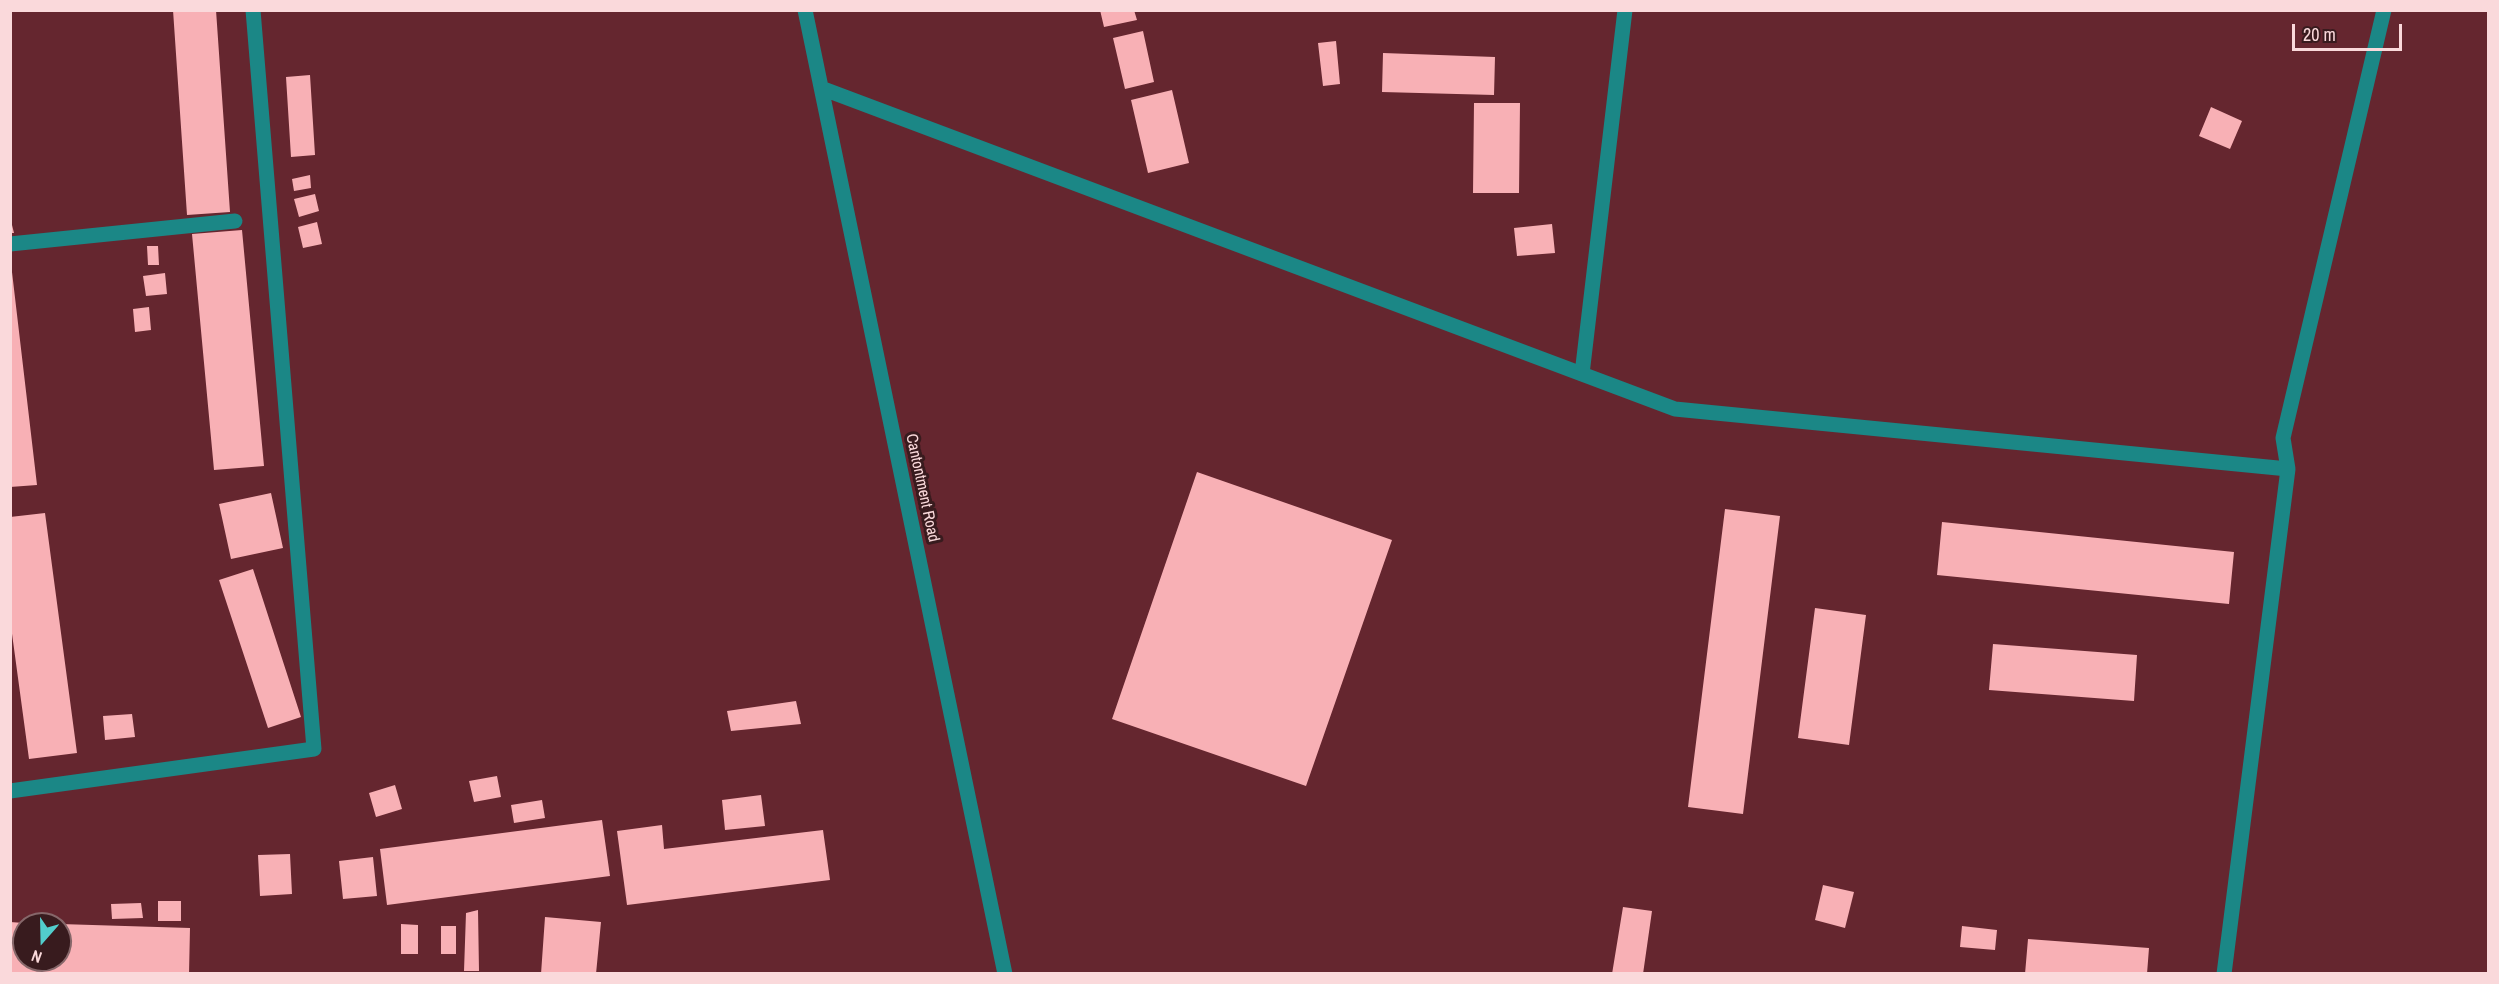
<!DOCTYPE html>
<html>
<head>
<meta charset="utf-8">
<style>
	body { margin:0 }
	#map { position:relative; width:2499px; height:984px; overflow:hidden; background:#65262f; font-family:"Archivo Narrow",sans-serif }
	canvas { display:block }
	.frame { position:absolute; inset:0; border:12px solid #fad9db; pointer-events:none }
	.north { position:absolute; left:12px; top:912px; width:60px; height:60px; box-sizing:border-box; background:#381b1e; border:2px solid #86676a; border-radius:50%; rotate:200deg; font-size:16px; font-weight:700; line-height:24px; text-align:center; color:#fad9db }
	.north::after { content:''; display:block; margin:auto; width:21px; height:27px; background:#52cdcc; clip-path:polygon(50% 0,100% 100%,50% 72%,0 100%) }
	.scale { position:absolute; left:2292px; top:24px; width:110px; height:27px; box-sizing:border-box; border:3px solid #fad9db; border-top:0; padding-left:8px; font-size:18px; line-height:21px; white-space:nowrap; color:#fad9db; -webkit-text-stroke:4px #381b1e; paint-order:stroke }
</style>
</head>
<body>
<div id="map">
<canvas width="2499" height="984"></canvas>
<div class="frame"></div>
<div class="north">N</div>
<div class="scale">20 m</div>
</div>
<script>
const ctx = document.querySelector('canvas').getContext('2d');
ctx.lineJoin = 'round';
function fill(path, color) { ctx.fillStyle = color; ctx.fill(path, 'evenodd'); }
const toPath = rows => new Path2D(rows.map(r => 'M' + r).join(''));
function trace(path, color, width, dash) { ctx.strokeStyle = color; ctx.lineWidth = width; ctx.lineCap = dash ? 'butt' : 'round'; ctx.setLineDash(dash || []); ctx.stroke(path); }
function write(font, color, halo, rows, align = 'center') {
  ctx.font = font + ' "Archivo Narrow",sans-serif'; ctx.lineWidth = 6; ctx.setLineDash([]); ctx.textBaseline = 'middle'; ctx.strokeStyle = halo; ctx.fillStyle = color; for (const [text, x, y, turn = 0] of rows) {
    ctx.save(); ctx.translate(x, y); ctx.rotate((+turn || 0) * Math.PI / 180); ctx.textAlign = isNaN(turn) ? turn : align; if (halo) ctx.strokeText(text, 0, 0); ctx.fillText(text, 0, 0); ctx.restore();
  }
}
const building = toPath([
	[173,10,216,10,230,212,187,215],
	[1100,10,1134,10,1137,20,1104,27],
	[1143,31,1154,82,1125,89,1113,38],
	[1336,41,1340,84,1323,86,1318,43],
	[1383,53,1495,57,1494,95,1382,92],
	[310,75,315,155,291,157,286,77],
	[1172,90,1189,163,1148,173,1131,100],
	[1474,103,1520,103,1519,193,1473,193],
	[2211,107,2242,121,2230,149,2199,136],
	[310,175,311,188,294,191,292,179],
	[315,194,319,211,299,217,294,199],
	[10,217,14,233,10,233],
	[317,222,322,244,303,248,298,227],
	[1552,224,1555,253,1517,256,1514,228],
	[242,230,264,466,214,470,192,234],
	[147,246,158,246,159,265,148,265],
	[10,255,37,485,10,487],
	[165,273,167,294,146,296,143,276],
	[149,307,151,330,135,332,133,309],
	[1197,472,1392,540,1306,786,1112,719],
	[271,493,283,548,231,559,219,504],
	[1725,509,1780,516,1743,814,1688,807],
	[45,513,77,753,29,759,10,619,10,517],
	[1942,522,2234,552,2229,604,1937,575],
	[253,569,301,717,268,728,219,580],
	[1815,608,1866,615,1849,745,1798,738],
	[1993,644,2137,655,2134,701,1989,690],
	[796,701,801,724,731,731,727,711],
	[132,714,135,737,105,740,103,716],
	[497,776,501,797,474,802,469,781],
	[395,785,402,809,376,817,369,793],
	[761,795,765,826,725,830,722,800],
	[542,800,545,818,514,823,511,805],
	[602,820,610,876,387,905,380,849],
	[662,825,664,849,823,830,830,880,627,905,617,831],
	[290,854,292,894,260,896,258,855],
	[373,857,377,896,343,899,339,861],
	[1823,885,1854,892,1845,928,1815,920],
	[158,901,181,901,181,921,158,921],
	[141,903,143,918,112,919,111,904],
	[1623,907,1652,911,1643,974,1612,974],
	[478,910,479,971,464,971,466,913],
	[545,917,601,922,596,974,541,974],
	[10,922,24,923,24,960,60,960,60,924,190,928,189,974,10,974],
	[401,924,418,925,418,954,401,954],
	[441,926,456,926,456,954,441,954],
	[1962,926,1997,930,1995,950,1960,947],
	[2028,939,2149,948,2147,974,2025,974]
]);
const minor = toPath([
	[805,10,1005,974],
	[821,88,1675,409,2288,469,2224,974],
	[10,244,235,221],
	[1582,374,1625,10],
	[2288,469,2283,438,2384,10],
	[10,791,314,749,253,10]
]);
const streetNames = [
	["Cantontment Road",922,488,78]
];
fill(building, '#f8b0b5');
trace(minor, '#1b8786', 15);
write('16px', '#fad9db', '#381b1e', streetNames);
</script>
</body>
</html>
